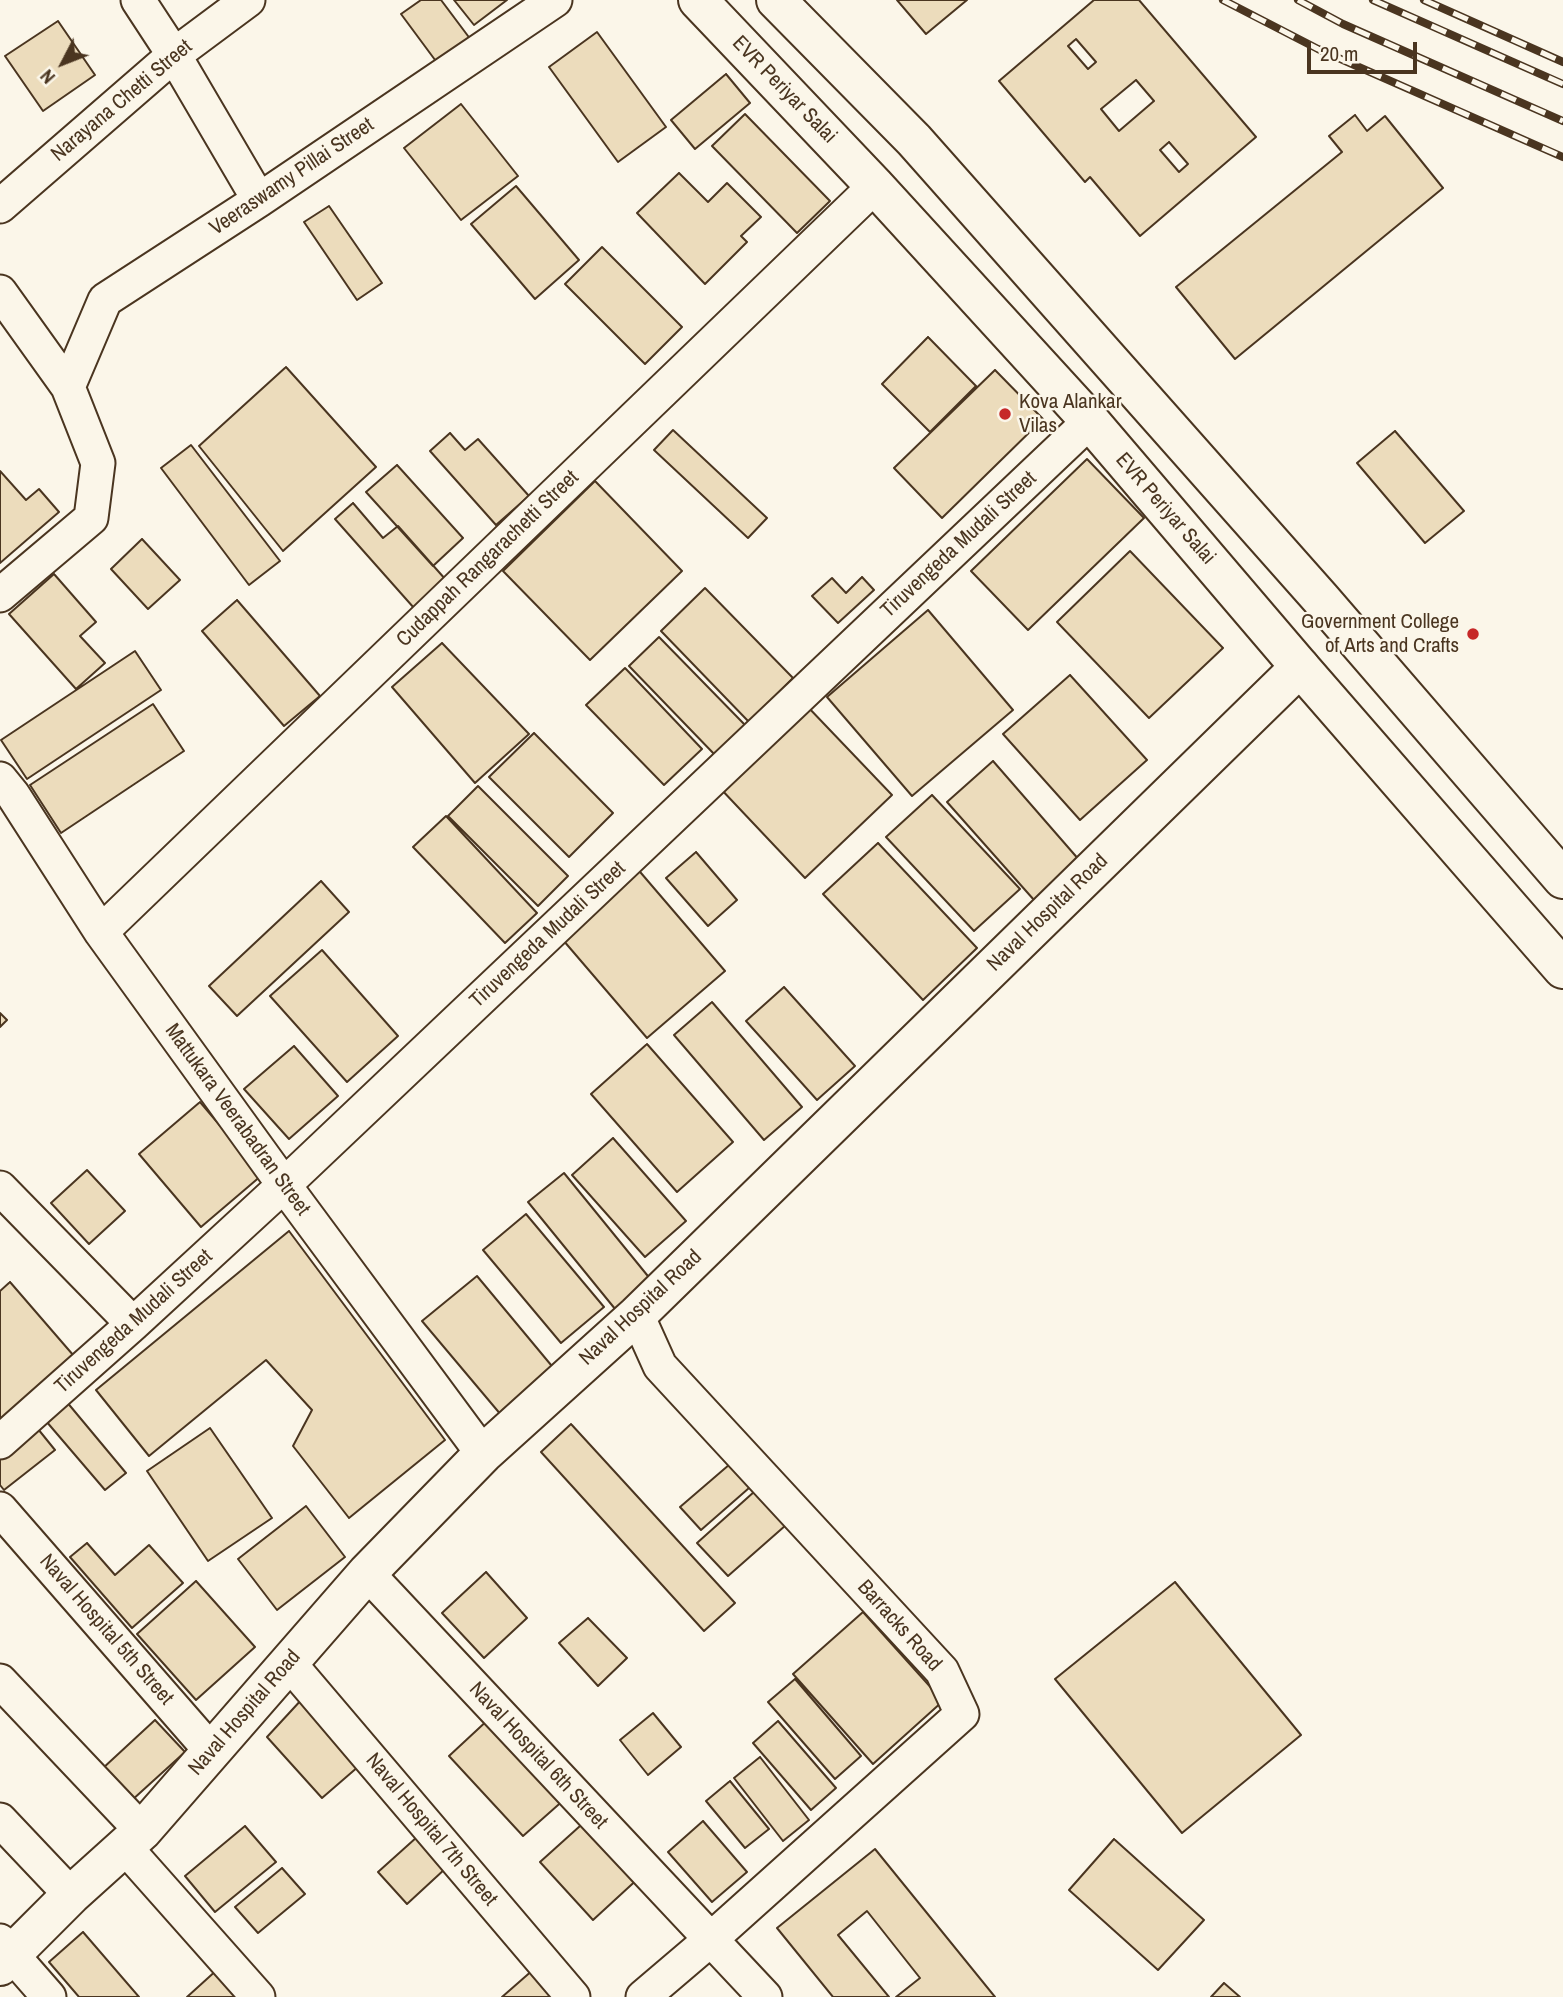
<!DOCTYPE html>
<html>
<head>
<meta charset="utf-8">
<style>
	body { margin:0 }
	#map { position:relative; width:1563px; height:1997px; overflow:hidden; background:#fbf6e9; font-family:"Archivo Narrow",sans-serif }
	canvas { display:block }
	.north { position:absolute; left:28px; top:28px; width:70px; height:70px; -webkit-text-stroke:5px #fbf6e9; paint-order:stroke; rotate:228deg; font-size:19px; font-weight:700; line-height:28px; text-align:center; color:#4a3520 }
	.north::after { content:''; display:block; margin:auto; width:24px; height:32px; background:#4a3520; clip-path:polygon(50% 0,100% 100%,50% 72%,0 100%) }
	.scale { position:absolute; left:1307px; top:42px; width:110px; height:32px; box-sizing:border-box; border:4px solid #4a3520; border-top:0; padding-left:9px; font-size:21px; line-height:24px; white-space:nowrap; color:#4a3520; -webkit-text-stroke:5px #fbf6e9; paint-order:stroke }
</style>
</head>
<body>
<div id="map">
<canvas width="1563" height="1997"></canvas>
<div class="north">N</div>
<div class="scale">20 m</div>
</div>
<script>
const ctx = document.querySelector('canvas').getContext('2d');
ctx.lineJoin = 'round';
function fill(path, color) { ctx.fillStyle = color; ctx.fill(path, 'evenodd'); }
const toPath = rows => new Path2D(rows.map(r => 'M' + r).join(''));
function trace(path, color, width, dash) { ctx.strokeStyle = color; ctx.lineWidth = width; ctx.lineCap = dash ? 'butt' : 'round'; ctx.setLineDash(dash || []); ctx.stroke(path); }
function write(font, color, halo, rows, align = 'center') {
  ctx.font = font + ' "Archivo Narrow",sans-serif'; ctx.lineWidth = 5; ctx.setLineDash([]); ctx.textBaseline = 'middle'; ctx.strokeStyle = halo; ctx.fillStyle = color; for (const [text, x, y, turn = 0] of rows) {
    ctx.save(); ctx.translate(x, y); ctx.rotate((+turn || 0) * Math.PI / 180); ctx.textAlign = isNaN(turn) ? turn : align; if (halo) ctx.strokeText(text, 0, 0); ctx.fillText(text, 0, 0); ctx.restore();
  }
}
const building = toPath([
	[421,0,441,0,474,44,441,68,401,14,421,0],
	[454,0,507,0,474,25,454,0],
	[897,0,967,0,926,34,897,0],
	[1094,0,1139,0,1256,137,1140,236,1090,177,1085,182,999,81,1094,0],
	[1076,39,1096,62,1088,69,1068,46,1076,39],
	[1136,80,1154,101,1119,131,1101,109,1136,80],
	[1169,142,1188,164,1179,172,1160,150,1169,142],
	[58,21,95,75,43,111,5,56,58,21],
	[597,32,666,127,618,162,549,67,597,32],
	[726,74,750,103,695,149,671,120,726,74],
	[461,104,518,176,461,220,404,148,461,104],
	[745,114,830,201,797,233,712,146,745,114],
	[1355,115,1367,131,1385,116,1443,188,1235,359,1176,287,1342,152,1329,136,1355,115],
	[679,173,708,202,727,183,761,217,741,236,747,242,705,284,637,213,679,173],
	[516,186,579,260,535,299,471,224,516,186],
	[329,206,382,283,357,300,304,222,329,206],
	[602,247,682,327,645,364,565,284,602,247],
	[928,337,976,386,930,432,882,384,928,337],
	[286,367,376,467,283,551,199,446,286,367],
	[995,370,1043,419,942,518,894,468,995,370],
	[673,430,767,518,748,538,654,450,673,430],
	[1395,431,1464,511,1425,543,1357,463,1395,431],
	[450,433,465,450,478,439,529,496,496,525,430,451,450,433],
	[191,445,280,561,249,585,161,468,191,445],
	[1087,459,1144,518,1028,630,971,571,1087,459],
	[397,465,463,538,433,566,366,492,397,465],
	[0,471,26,500,39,489,59,512,0,563,0,471],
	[595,481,682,571,590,660,503,571,595,481],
	[353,503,383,538,398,526,446,580,414,608,335,519,353,503],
	[142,539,180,580,148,609,111,569,142,539],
	[1130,551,1223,648,1149,718,1057,622,1130,551],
	[54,574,96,622,80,636,105,663,76,689,9,614,54,574],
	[862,577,874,590,838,623,812,596,832,578,846,593,862,577],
	[705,588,793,678,749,722,661,631,705,588],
	[237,600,320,696,284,726,202,631,237,600],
	[928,610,1013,710,912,796,827,697,928,610],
	[659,637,746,726,716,756,629,666,659,637],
	[442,643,529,734,475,783,392,687,442,643],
	[135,651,161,690,27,779,1,740,135,651],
	[625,668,702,749,664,785,586,705,625,668],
	[1070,675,1147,760,1080,820,1003,734,1070,675],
	[153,704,184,751,61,833,30,785,153,704],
	[806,705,892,795,805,878,719,787,806,705],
	[534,733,613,813,569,857,489,777,534,733],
	[993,761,1087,869,1042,909,947,802,993,761],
	[478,786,568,876,538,906,448,816,478,786],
	[932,795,1020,889,974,931,886,837,932,795],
	[446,816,537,913,505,943,413,847,446,816],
	[878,843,977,948,923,1000,823,894,878,843],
	[696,852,737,900,708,926,666,878,696,852],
	[635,866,725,971,647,1038,557,933,635,866],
	[321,881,349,912,237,1016,209,986,321,881],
	[322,950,398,1036,347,1082,270,996,322,950],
	[784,987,855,1066,817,1100,746,1021,784,987],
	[712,1002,802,1107,764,1140,674,1035,712,1002],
	[0,1013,7,1020,0,1027,0,1013],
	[647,1044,733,1142,677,1192,591,1094,647,1044],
	[294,1046,338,1096,289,1139,244,1089,294,1046],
	[200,1102,262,1175,201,1227,139,1154,200,1102],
	[613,1138,686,1221,645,1257,572,1175,613,1138],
	[87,1170,125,1211,89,1244,51,1203,87,1170],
	[564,1173,656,1286,620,1315,528,1202,564,1173],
	[526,1214,604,1307,561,1343,483,1250,526,1214],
	[289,1231,445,1440,349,1518,293,1446,312,1410,266,1360,149,1456,96,1390,289,1231],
	[477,1276,561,1377,507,1422,422,1321,477,1276],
	[10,1282,80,1363,0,1433,0,1291,10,1282],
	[61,1395,126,1473,105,1490,40,1414,61,1395],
	[571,1424,735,1603,704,1631,541,1452,571,1424],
	[210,1428,272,1518,208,1561,147,1471,210,1428],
	[38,1429,55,1450,4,1490,0,1485,0,1459,38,1429],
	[737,1458,757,1481,701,1530,680,1507,737,1458],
	[755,1491,786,1525,728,1576,697,1543,755,1491],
	[306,1506,345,1557,277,1610,238,1559,306,1506],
	[87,1543,115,1575,149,1545,183,1583,132,1628,70,1557,87,1543],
	[486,1572,527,1618,484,1658,442,1613,486,1572],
	[196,1581,255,1647,196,1700,137,1634,196,1581],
	[1175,1582,1301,1735,1182,1833,1055,1679,1175,1582],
	[863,1612,943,1701,873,1764,793,1674,863,1612],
	[588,1618,627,1658,598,1686,559,1643,588,1618],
	[795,1679,861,1756,835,1779,768,1702,795,1679],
	[303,1698,359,1766,322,1798,267,1737,303,1698],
	[653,1713,681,1747,648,1775,620,1740,653,1713],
	[491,1717,566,1798,523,1836,449,1756,491,1717],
	[155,1720,185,1752,131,1801,102,1769,155,1720],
	[778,1721,836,1788,811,1810,753,1743,778,1721],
	[760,1757,809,1820,783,1841,734,1778,760,1757],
	[730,1781,769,1829,745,1848,706,1801,730,1781],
	[590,1817,642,1875,593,1920,540,1862,590,1817],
	[703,1821,747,1872,712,1902,668,1852,703,1821],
	[245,1826,276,1862,215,1912,185,1876,245,1826],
	[417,1837,446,1868,407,1904,378,1872,417,1837],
	[1114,1839,1204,1920,1158,1970,1069,1890,1114,1839],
	[875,1849,995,1997,896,1997,920,1978,867,1911,838,1935,889,1997,833,1997,777,1928,875,1849],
	[282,1868,305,1894,258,1933,235,1907,282,1868],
	[83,1932,139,1997,79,1997,49,1962,83,1932],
	[219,1968,246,1997,187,1997,219,1968],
	[534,1969,558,1997,502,1997,534,1969],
	[1224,1983,1240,1997,1211,1997,1224,1983]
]);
const street = toPath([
	[138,0,174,55,259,200],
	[0,206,174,55,248,0],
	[0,292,68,387,98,463,91,518,0,595],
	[68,387,105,300,259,200,555,0],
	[0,779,13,795,101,932,284,1185,483,1454],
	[101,932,875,186],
	[0,1188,133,1324],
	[637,1315,660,1366,942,1671,962,1714,710,1940,643,1997],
	[0,1442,133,1324,284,1185,1090,421],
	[0,1509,212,1752],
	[367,1573,765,1997],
	[289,1663,573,1997],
	[0,1681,142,1831],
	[0,1820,71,1895],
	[124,1846,258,1997],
	[0,1941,49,1997]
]);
const secondary = toPath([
	[0,1966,71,1895,142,1831,367,1573,483,1454,637,1315,1300,667]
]);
const primary = toPath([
	[698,0,875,186,1090,421,1300,667,1563,969],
	[776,0,914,140,1321,599,1563,879]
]);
const rail = toPath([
	[1223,0,1318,49,1563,157],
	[1298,0,1343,24,1563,121],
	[1373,0,1563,84],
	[1424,0,1563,62]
]);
const markers = [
	[1005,414,7,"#c62828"],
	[1473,634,7,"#c62828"]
];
const streetNames = [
	["EVR Periyar Salai",784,90,46],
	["Narayana Chetti Street",122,101,-40],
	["Veeraswamy Pillai Street",292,177,-34],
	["EVR Periyar Salai",1165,509,49],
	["Tiruvengeda Mudali Street",959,545,-43],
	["Cudappah Rangarachetti Street",488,559,-44],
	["Naval Hospital Road",1048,913,-44],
	["Tiruvengeda Mudali Street",548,935,-43],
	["Mattukara Veerabadran Street",237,1120,54],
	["Naval Hospital Road",641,1308,-43],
	["Tiruvengeda Mudali Street",134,1322,-42],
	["Barracks Road",899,1626,48],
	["Naval Hospital 5th Street",106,1630,49],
	["Naval Hospital Road",245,1713,-49],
	["Naval Hospital 6th Street",538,1756,47],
	["Naval Hospital 7th Street",431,1830,50]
];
const poiNames = [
	["Kova Alankar",1019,402],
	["Vilas",1019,426],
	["Government College",1459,622,"right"],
	["of Arts and Crafts",1459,646,"right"]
];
fill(building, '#ecdcbc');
trace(building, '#4a3520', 2);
trace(street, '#4a3520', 37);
trace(secondary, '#4a3520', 42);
trace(primary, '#4a3520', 42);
trace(street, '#fbf6e9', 33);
trace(secondary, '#fbf6e9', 38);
trace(primary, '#fbf6e9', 38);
trace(rail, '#4a3520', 8);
trace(rail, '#fbf6e9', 5, [16]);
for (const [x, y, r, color] of markers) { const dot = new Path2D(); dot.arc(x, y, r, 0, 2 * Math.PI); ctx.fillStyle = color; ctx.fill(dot); trace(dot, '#fbf6e9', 2.5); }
write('21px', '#4a3520', '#fbf6e9', streetNames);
write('21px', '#4a3520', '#fbf6e9', poiNames, 'left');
</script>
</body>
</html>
